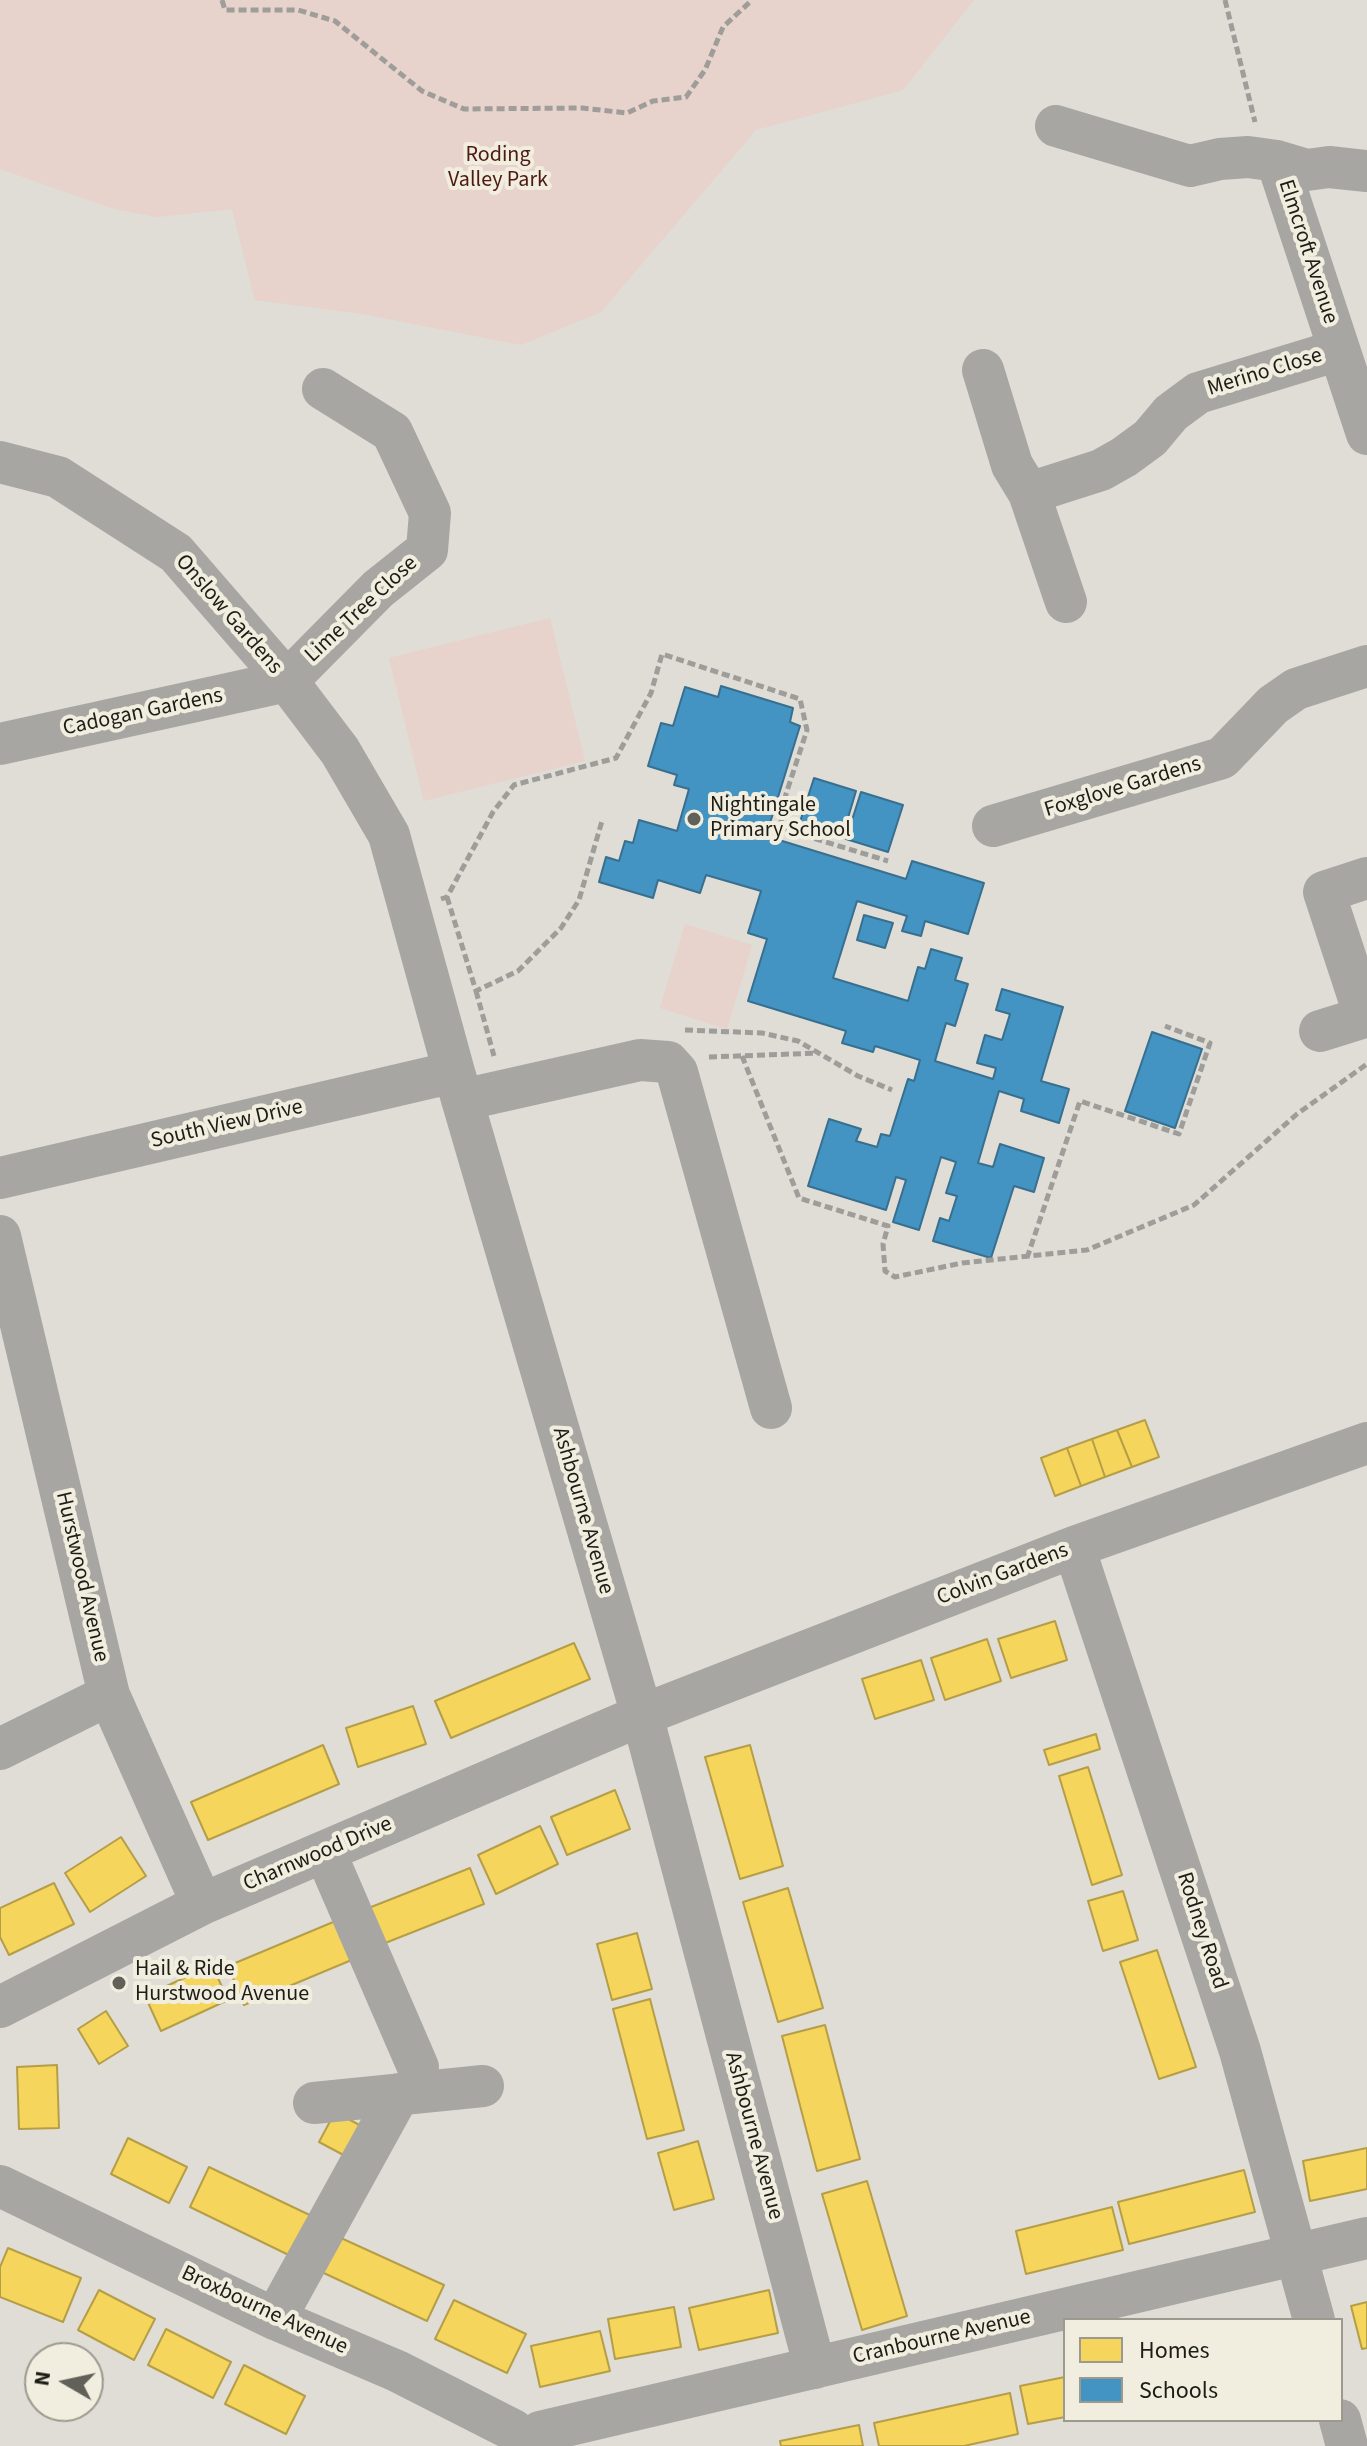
<!DOCTYPE html>
<html>
<head>
<meta charset="utf-8">
<style>
	body { margin:0 }
	#map { position:relative; width:1367px; height:2446px; overflow:hidden; background:#dfddd6; font-family:"Source Sans 3",sans-serif }
	canvas { display:block }
	.legend { position:absolute; left:1063px; top:2318px; width:280px; height:104px; box-sizing:border-box; background:#f1eedf; border:2px solid #9c9a8f; margin:0; padding:10px 14px; list-style:none; font-size:24px; color:#1d1c16 }
	.legend li { display:flex; align-items:center; gap:16px; height:40px }
	.legend b { width:40px; border:2px solid #9c9a8f }
	.north { position:absolute; left:24px; top:2342px; width:80px; height:80px; box-sizing:border-box; background:#f1eedf; border:2px solid #9c9a8f; border-radius:50%; rotate:279deg; font-size:22px; font-weight:700; line-height:32px; text-align:center; color:#1d1c16 }
	.north::after { content:''; display:block; margin:auto; width:28px; height:36px; background:#616059; clip-path:polygon(50% 0,100% 100%,50% 72%,0 100%) }
</style>
</head>
<body>
<div id="map">
<canvas width="1367" height="2446"></canvas>
<ul class="legend">
<li><b style="height:22px;background:#f6d55c"></b>Homes</li>
<li><b style="height:22px;background:#4393c3"></b>Schools</li>
</ul>
<div class="north">N</div>
</div>
<script>
const ctx = document.querySelector('canvas').getContext('2d');
ctx.lineJoin = 'round';
function fill(path, color) { ctx.fillStyle = color; ctx.fill(path, 'evenodd'); }
const toPath = rows => new Path2D(rows.map(r => 'M' + r).join(''));
function trace(path, color, width, dash) { ctx.strokeStyle = color; ctx.lineWidth = width; ctx.lineCap = dash ? 'butt' : 'round'; ctx.setLineDash(dash || []); ctx.stroke(path); }
function write(font, color, halo, rows, align = 'center') {
  ctx.font = font + ' "Source Sans 3",sans-serif'; ctx.lineWidth = 8; ctx.setLineDash([]); ctx.textBaseline = 'middle'; ctx.strokeStyle = halo; ctx.fillStyle = color; for (const [text, x, y, turn = 0] of rows) {
    ctx.save(); ctx.translate(x, y); ctx.rotate((+turn || 0) * Math.PI / 180); ctx.textAlign = isNaN(turn) ? turn : align; if (halo) ctx.strokeText(text, 0, 0); ctx.fillText(text, 0, 0); ctx.restore();
  }
}
const green = toPath([
	[0,0,974,0,903,90,756,130,601,312,521,345,362,314,255,300,232,209,157,217,114,209,0,169],
	[550,618,585,761,424,801,389,658],
	[685,924,752,945,727,1029,660,1008]
]);
const homes = toPath([
	[1145,1420,1159,1457,1132,1467,1117,1430,1145,1420],
	[1117,1430,1132,1467,1105,1477,1092,1439,1117,1430],
	[1092,1439,1105,1477,1081,1486,1067,1448,1092,1439],
	[1067,1448,1081,1486,1055,1496,1041,1458,1067,1448],
	[1055,1621,1067,1660,1011,1678,998,1639,1055,1621],
	[987,1639,1001,1681,945,1700,931,1658,987,1639],
	[574,1643,590,1679,451,1738,435,1701,574,1643],
	[921,1660,934,1700,875,1719,862,1679,921,1660],
	[413,1706,426,1744,358,1767,346,1728,413,1706],
	[1096,1734,1100,1749,1049,1765,1044,1750,1096,1734],
	[323,1745,339,1784,208,1840,191,1802,323,1745],
	[750,1745,783,1866,740,1879,705,1757,750,1745],
	[1088,1767,1122,1875,1092,1885,1059,1776,1088,1767],
	[615,1790,630,1829,567,1855,551,1817,615,1790],
	[540,1826,558,1864,496,1894,478,1855,540,1826],
	[121,1837,146,1876,90,1912,65,1873,121,1837],
	[470,1868,484,1904,370,1949,356,1913,470,1868],
	[54,1883,74,1924,9,1955,0,1937,0,1908,54,1883],
	[788,1888,823,2008,778,2022,743,1902,788,1888],
	[1123,1891,1138,1940,1103,1951,1088,1901,1123,1891],
	[338,1920,354,1959,244,2005,228,1966,338,1920],
	[637,1933,652,1989,612,2000,597,1944,637,1933],
	[1157,1950,1196,2067,1159,2079,1120,1962,1157,1950],
	[212,1965,228,2000,161,2031,145,1996,212,1965],
	[650,1999,684,2130,647,2139,613,2009,650,1999],
	[106,2011,128,2046,99,2064,78,2029,106,2011],
	[825,2025,860,2159,817,2171,782,2036,825,2025],
	[57,2065,59,2128,19,2129,17,2067,57,2065],
	[335,2112,367,2129,351,2159,319,2142,335,2112],
	[128,2138,187,2167,169,2203,111,2174,128,2138],
	[698,2141,714,2199,674,2210,658,2153,698,2141],
	[1367,2148,1367,2189,1310,2201,1303,2161,1367,2148],
	[209,2167,318,2219,299,2260,190,2207,209,2167],
	[1244,2170,1255,2212,1129,2244,1118,2202,1244,2170],
	[867,2181,907,2316,862,2330,822,2194,867,2181],
	[1112,2207,1123,2250,1026,2274,1016,2231,1112,2207],
	[330,2233,444,2285,427,2321,313,2268,330,2233],
	[8,2248,81,2278,63,2322,0,2297,0,2267,8,2248],
	[99,2290,155,2319,134,2360,78,2330,99,2290],
	[769,2290,778,2333,699,2350,689,2308,769,2290],
	[454,2300,526,2334,507,2373,435,2339,454,2300],
	[1367,2302,1367,2348,1362,2349,1351,2306,1367,2302],
	[674,2307,681,2347,615,2359,608,2319,674,2307],
	[166,2329,231,2362,213,2398,148,2365,166,2329],
	[600,2331,610,2371,540,2387,531,2346,600,2331],
	[244,2365,305,2396,286,2434,225,2404,244,2365],
	[1065,2377,1065,2417,1028,2424,1020,2386,1065,2377],
	[1010,2393,1018,2434,964,2446,879,2446,874,2423,1010,2393],
	[859,2425,863,2446,781,2446,780,2441,859,2425]
]);
const schools = toPath([
	[721,686,793,708,790,722,800,726,766,836,906,879,912,861,984,883,968,934,925,921,921,936,902,931,907,916,857,901,833,978,908,1001,918,967,925,969,931,949,962,958,955,980,968,984,955,1026,946,1023,935,1061,993,1079,996,1068,977,1063,985,1035,1002,1040,1010,1014,996,1010,1002,989,1063,1007,1041,1081,1069,1089,1059,1123,1021,1111,1024,1099,999,1091,978,1163,993,1167,1000,1144,1044,1158,1034,1192,1014,1186,991,1258,933,1241,940,1218,949,1221,957,1196,946,1193,956,1162,941,1157,919,1230,893,1222,906,1180,896,1177,886,1210,808,1186,829,1119,861,1129,856,1141,877,1147,881,1134,890,1136,908,1079,914,1081,920,1060,875,1046,873,1052,842,1043,846,1031,748,1001,767,939,748,933,761,891,706,875,700,893,658,880,653,898,599,882,606,857,619,861,625,841,633,843,639,820,677,831,689,789,674,785,677,775,648,766,661,723,673,726,685,687,718,697,721,686],
	[814,778,856,791,842,838,799,825,814,778],
	[861,792,903,805,888,852,846,839,861,792],
	[864,915,893,923,885,948,857,940,864,915],
	[1152,1032,1202,1049,1175,1128,1125,1111,1152,1032]
]);
const path = toPath([
	[222,0,225,10,298,10,335,21,422,91,464,109,582,108,627,113,653,101,686,97,705,70,723,27,752,0],
	[1225,0,1255,122],
	[447,897,476,991,518,971,561,928,579,900,602,821],
	[441,899,447,897,493,812,514,785,616,758,651,693,662,654,800,699,807,730,786,794,780,828,888,861],
	[476,991,494,1056],
	[685,1030,762,1033,798,1041,858,1076,892,1090],
	[742,1056,799,1198,888,1226,883,1244,885,1271,895,1277,962,1263,1087,1250,1194,1205,1297,1114,1367,1064],
	[709,1057,819,1053],
	[1027,1258,1080,1101,1179,1134,1210,1043,1165,1026]
]);
const minor = toPath([
	[1056,126,1190,166,1220,159,1248,157,1277,161,1307,170,1329,167,1367,171],
	[1277,161,1367,434],
	[983,370,1012,465,1029,493,1066,602],
	[0,462,58,477,176,553,287,681,340,751,389,835,454,1072,642,1715,815,2368],
	[1029,493,1101,470,1124,457,1150,438,1171,413,1198,393,1339,350],
	[287,681,378,589,427,550,430,513,392,432,323,389],
	[0,744,287,681],
	[993,826,1222,758,1273,705,1296,689,1367,666],
	[1320,1031,1365,1017,1324,892,1367,878],
	[462,1100,640,1060,668,1062,677,1072,771,1408],
	[0,1178,454,1072],
	[0,1236,109,1695,202,1904],
	[1074,1547,1240,2051,1314,2320],
	[0,1749,109,1695],
	[325,1852,418,2067],
	[0,2007,202,1904,642,1715,1074,1547,1367,1443],
	[314,2103,483,2086],
	[0,2186,275,2319,397,2371,513,2430,523,2443],
	[275,2319,399,2094],
	[1340,2420,1347,2446],
	[520,2446,540,2432,1367,2238]
]);
const markers = [
	[694,819,8,"#616059"],
	[119,1983,8,"#616059"]
];
const parkNames = [
	["Roding",498,156],
	["Valley Park",498,181]
];
const streetNames = [
	["Elmcroft Avenue",1307,252,72],
	["Merino Close",1265,373,-17],
	["Lime Tree Close",362,610,-43],
	["Onslow Gardens",228,615,49],
	["Cadogan Gardens",143,713,-12],
	["Foxglove Gardens",1123,788,-17],
	["South View Drive",227,1125,-13],
	["Ashbourne Avenue",582,1511,74],
	["Colvin Gardens",1003,1575,-21],
	["Hurstwood Avenue",81,1577,77],
	["Charnwood Drive",318,1855,-23],
	["Rodney Road",1201,1931,72],
	["Ashbourne Avenue",753,2136,75],
	["Broxbourne Avenue",264,2311,25],
	["Cranbourne Avenue",942,2338,-13]
];
const poiNames = [
	["Nightingale",710,806],
	["Primary School",710,831],
	["Hail & Ride",135,1970],
	["Hurstwood Avenue",135,1995]
];
fill(green, '#e7d2cc');
fill(homes, '#f6d55c');
trace(homes, '#b59e47', 2);
fill(schools, '#4393c3');
trace(schools, '#386f8f', 2);
trace(path, '#9e9d9a', 5, [8, 4]);
trace(minor, '#a8a6a2', 42);
for (const [x, y, r, color] of markers) { const dot = new Path2D(); dot.arc(x, y, r, 0, 2 * Math.PI); ctx.fillStyle = color; ctx.fill(dot); trace(dot, '#f1eedf', 3); }
write('22px', '#4c1913', '#f1eedf', parkNames);
write('22px', '#1d1c16', '#f1eedf', streetNames);
write('22px', '#1d1c16', '#f1eedf', poiNames, 'left');
</script>
</body>
</html>
